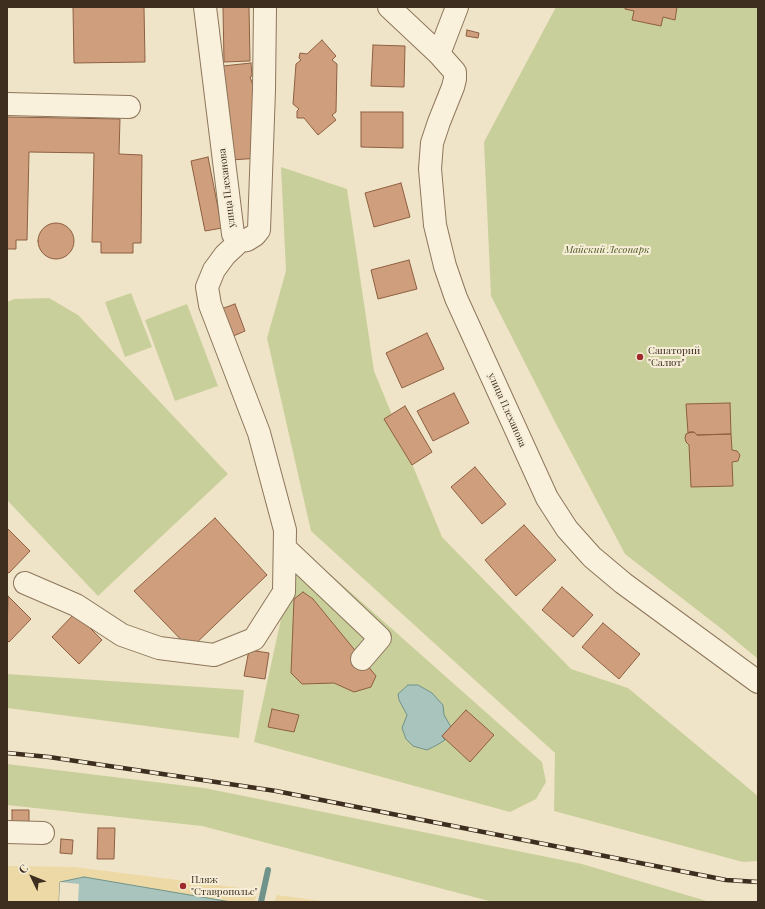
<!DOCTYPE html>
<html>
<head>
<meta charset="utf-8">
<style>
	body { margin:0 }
	#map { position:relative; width:765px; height:909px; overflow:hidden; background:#f0e4c8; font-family:"Playfair Display",serif }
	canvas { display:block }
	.frame { position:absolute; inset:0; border:8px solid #3d2e20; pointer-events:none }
	.north { position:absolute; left:12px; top:857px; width:40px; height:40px; -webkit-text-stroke:3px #f7eed8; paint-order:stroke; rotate:313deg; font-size:11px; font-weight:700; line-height:16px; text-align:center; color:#3d2e20 }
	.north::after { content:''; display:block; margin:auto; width:14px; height:18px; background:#3d2e20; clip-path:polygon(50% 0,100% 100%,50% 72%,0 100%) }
</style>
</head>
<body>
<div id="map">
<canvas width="765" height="909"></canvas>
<div class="frame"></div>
<div class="north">С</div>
</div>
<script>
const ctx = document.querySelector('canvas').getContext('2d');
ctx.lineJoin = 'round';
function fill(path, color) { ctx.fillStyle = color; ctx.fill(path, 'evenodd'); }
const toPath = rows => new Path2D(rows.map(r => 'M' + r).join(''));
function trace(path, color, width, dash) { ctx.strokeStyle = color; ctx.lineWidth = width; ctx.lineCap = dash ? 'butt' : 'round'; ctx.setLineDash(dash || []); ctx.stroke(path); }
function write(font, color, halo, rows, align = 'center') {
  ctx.font = font + ' "Playfair Display",serif'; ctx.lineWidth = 4; ctx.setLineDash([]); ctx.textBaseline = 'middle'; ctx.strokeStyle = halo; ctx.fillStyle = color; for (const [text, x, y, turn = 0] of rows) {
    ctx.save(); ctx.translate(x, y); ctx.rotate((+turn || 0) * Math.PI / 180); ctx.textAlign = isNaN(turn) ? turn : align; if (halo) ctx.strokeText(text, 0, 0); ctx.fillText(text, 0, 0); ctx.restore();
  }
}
const green = toPath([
	[556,7,758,7,758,659,723,630,625,554,553,418,491,296,484,142],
	[281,167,347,189,374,371,442,537,571,669,628,688,758,796,758,861,743,862,554,811,555,753,311,531,267,338,286,271],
	[131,293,152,347,125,357,105,302],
	[49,298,78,315,228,474,98,596,7,500,7,302,14,299],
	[187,304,218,386,175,401,145,320],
	[311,557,542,762,546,782,536,799,510,812,254,742,290,578],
	[7,674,244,690,239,738,7,708],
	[7,764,204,788,582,864,710,902,493,902,202,826,7,805]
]);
const sand = toPath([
	[7,866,74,867,257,890,255,902,231,902,84,877,60,882,59,902,7,902],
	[277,895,329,902,274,902]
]);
const water = toPath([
	[408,685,418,685,432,693,443,705,444,715,451,727,442,736,445,740,437,745,427,750,413,746,406,739,402,728,407,715,399,700,398,694,408,685],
	[84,877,231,902,59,902,60,882,84,877]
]);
const pier = toPath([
	[60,882,79,884,78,902,59,902]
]);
const stream = toPath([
	[261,902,268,870]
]);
const building = toPath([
	[73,7,144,7,145,62,74,63,73,7],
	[223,7,249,7,250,61,224,62,223,7],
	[625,7,677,7,675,20,663,17,661,26,632,20,634,11,625,9,625,7],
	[467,30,479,33,478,38,466,36,467,30],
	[322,40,336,56,332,60,337,64,336,112,332,115,336,120,318,135,304,118,297,118,297,111,299,109,293,104,296,64,301,60,299,58,300,53,307,54,322,40],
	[373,45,405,46,404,87,371,86,373,45],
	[251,63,252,76,250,77,255,91,253,92,257,107,260,158,231,160,223,66,251,63],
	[361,112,403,112,403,148,361,147,361,112],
	[7,117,120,119,119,154,142,155,141,243,133,243,133,253,101,253,101,242,92,242,94,153,29,152,27,240,16,240,16,249,7,249,7,117],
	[208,157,222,228,205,231,191,161,208,157],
	[401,183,410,217,374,227,365,193,401,183],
	'38 241a18 18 0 1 1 36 0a18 18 0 1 1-36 0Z',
	[409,260,417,289,378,299,371,270,409,260],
	[235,304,245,331,231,337,221,309,235,304],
	[427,333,444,369,402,388,386,353,427,333],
	[454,393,469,423,433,441,417,411,454,393],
	[730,403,731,434,697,435,694,432,688,433,686,404,730,403],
	[405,406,432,452,412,465,384,419,405,406],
	[690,432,694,432,697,435,731,434,732,450,737,451,740,455,738,461,732,462,733,486,691,487,689,445,686,442,685,438,686,434,690,432],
	[475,467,506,504,482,524,451,487,475,467],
	[215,518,267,575,190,649,134,591,215,518],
	[524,525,556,560,516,596,485,560,524,525],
	[7,528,30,551,9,573,7,572,7,528],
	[562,587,593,615,573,637,542,610,562,587],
	[303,592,313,599,376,676,371,687,354,692,334,683,302,684,291,673,294,599,303,592],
	[8,596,31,619,9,642,7,640,8,596],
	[75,613,102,640,79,664,52,637,75,613],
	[603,623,640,654,619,679,582,647,603,623],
	[249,650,269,653,265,679,244,676,249,650],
	[272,709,299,715,294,732,268,727,272,709],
	[466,710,494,735,470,762,442,736,466,710],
	[12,810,29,810,29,825,12,825,12,810],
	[98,828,115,828,114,859,97,859,98,828],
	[61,839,73,840,72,854,60,853,61,839]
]);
const minor = toPath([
	[205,7,233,234,236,238,240,241,247,240,255,235,259,230,264,90,265,7],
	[389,7,439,54,455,72,455,79,453,87,439,122,432,143,430,169,435,225,445,266,456,298,547,498,567,529,592,557,623,583,758,682],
	[439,54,457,7],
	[7,104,129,107],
	[285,548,380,638,362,659],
	[25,583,76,605,122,635,159,648,214,655,254,639,284,592,285,530,259,433,210,305,207,287,214,270,225,255,240,241],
	[7,832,43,833]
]);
const rail = toPath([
	[7,753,49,757,276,791,726,880,758,882]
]);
const markers = [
	[640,357,4,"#9e2a2b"],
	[183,886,4,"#9e2a2b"]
];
const streetNames = [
	["улица Плеханова",227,188,-97],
	["улица Плеханова",507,410,66]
];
const parkNames = [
	["Майский Лесопарк",607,250]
];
const poiNames = [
	["Санаторий",648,351],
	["\"Салют\"",648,363],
	["Пляж",191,880],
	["\"Ставрополье\"",191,892]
];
fill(green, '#c9cf9b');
fill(sand, '#ecd9a5');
fill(water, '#a9c4bc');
trace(water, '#6f938a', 1);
fill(pier, '#f0e4c8');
trace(stream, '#6f938a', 6);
fill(building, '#cf9f7d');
trace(building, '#8d5f41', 1);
trace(minor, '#8d765c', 24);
trace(minor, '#faf1dc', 22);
trace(rail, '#3d2e20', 4.5);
trace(rail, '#f7eed8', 3, [9]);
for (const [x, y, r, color] of markers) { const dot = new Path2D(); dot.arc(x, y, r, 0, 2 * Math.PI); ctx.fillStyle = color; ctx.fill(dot); trace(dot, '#f7eed8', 1.5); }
write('10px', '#3d2e20', '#f7eed8', streetNames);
write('italic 10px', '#4d5a26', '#f7eed8', parkNames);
write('10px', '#3d2e20', '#f7eed8', poiNames, 'left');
</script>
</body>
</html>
